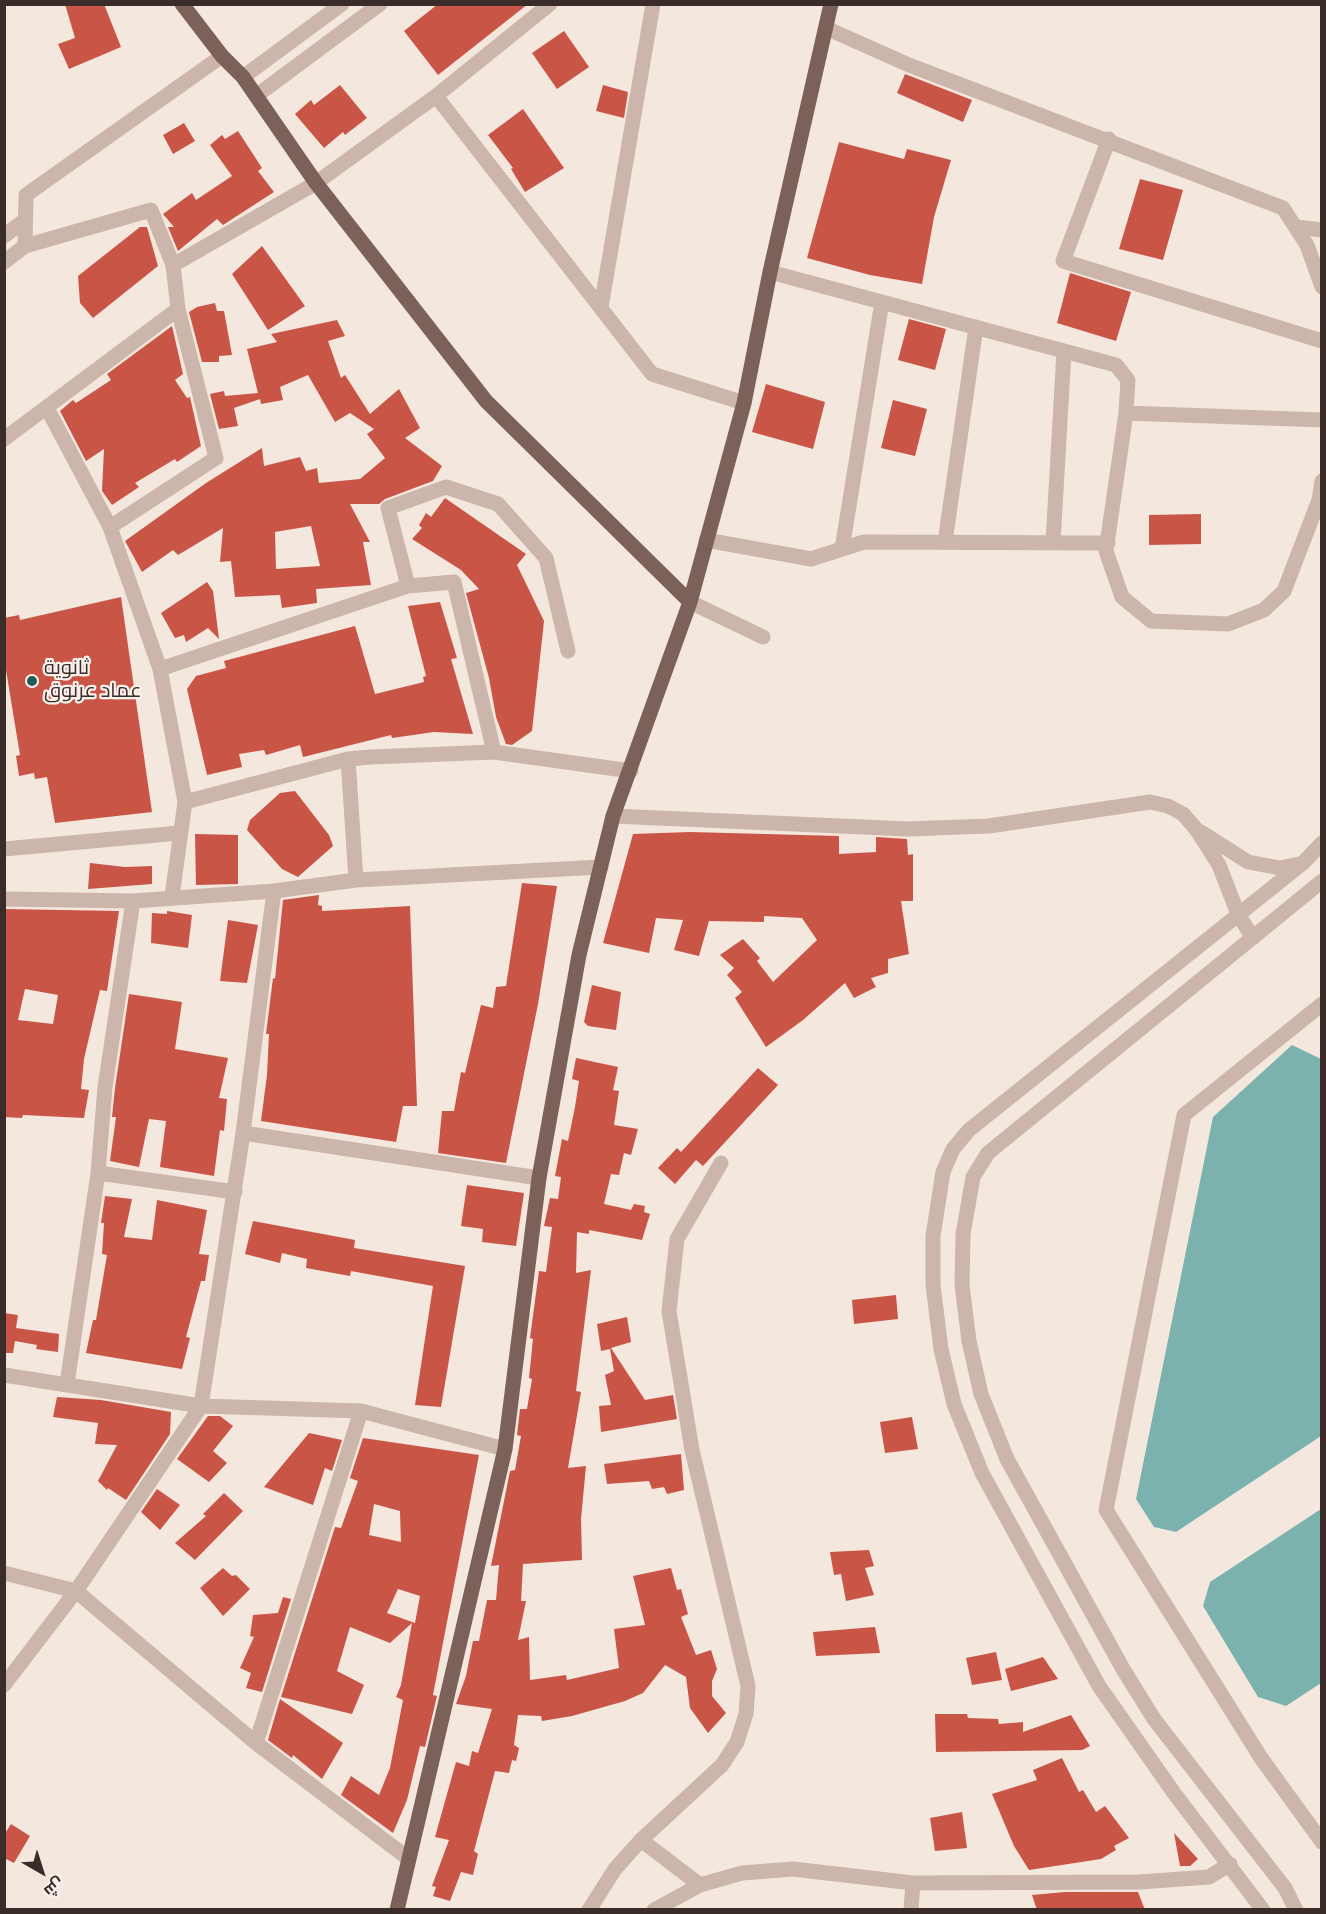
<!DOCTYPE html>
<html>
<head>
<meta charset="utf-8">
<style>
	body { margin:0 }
	#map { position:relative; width:1326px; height:1914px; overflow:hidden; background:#f4e7de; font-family:Overpass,Cairo,sans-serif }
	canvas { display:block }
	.frame { position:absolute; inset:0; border:6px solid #392c29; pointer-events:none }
	.north { position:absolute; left:12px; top:1842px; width:60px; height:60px; -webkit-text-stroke:4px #fbf2eb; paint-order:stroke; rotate:141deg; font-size:16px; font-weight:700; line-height:24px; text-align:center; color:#392c29 }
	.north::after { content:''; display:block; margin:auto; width:21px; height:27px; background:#392c29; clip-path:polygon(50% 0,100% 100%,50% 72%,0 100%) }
</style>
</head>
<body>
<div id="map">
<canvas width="1326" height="1914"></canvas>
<div class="frame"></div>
<div class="north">ش</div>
</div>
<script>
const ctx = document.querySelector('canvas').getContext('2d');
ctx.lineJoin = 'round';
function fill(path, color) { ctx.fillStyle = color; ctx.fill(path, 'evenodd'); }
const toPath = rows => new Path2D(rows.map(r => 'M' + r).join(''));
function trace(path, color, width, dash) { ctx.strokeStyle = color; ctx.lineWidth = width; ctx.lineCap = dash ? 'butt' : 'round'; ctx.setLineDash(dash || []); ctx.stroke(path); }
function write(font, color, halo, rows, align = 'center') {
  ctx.font = font + ' Overpass,Cairo,sans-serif'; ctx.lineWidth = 4.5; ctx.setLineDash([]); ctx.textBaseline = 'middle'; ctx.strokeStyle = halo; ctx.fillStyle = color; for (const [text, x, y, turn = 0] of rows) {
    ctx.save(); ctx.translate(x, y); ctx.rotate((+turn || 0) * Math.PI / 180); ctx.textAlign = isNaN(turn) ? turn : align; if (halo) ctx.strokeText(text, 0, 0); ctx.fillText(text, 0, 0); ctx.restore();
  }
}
const water = toPath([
	[1292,1045,1321,1059,1321,1436,1176,1532,1154,1527,1136,1499,1213,1117],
	[1321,1509,1321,1683,1286,1706,1258,1697,1203,1606,1210,1582]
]);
const building = toPath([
	[65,4,104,4,121,47,69,69,58,44,75,38],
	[438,4,528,4,438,75,404,31],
	[564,31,589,67,557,89,532,53],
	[905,74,972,100,963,122,897,93],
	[340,85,367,118,345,135,343,132,324,148,295,114,311,100,314,105],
	[603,85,628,92,624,118,596,111],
	[523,109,564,168,525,192,511,169,513,168,488,135],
	[184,123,195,141,173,154,163,135],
	[238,131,262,168,258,171,274,192,223,225,217,219,178,251,168,227,174,227,163,214,192,193,196,200,232,176,210,145,222,135,225,139],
	[839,142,904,159,907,149,951,160,934,217,922,284,870,275,807,258],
	[1140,179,1183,190,1163,260,1119,249],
	[140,227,147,227,158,266,93,318,80,303,78,276],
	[262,246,305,306,268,330,232,274],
	[1070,273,1131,292,1116,341,1057,323],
	[215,303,217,311,224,311,232,355,219,356,219,362,202,362,189,312,197,307],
	[909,319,946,329,935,370,898,360],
	[337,320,345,336,328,341,341,378,345,375,370,414,399,389,420,428,405,438,442,466,433,481,385,499,379,504,350,504,370,542,363,542,371,585,316,589,317,603,282,608,280,595,235,597,231,561,220,562,223,528,178,555,173,550,142,572,125,541,206,483,262,448,264,466,300,457,306,471,317,468,319,483,360,479,385,458,367,434,374,429,350,413,335,422,308,375,280,387,283,400,261,404,260,399,234,408,238,426,219,429,210,394,224,391,225,396,258,393,247,349,277,342,271,334],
	[311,526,320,566,276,569,275,532],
	[172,326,183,374,175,380,187,398,190,397,201,446,177,462,175,459,135,483,139,487,112,505,102,491,104,449,86,461,60,411,73,400,76,403,111,380,107,374],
	[766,384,825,402,813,449,752,432],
	[893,400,927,409,915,456,881,448],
	[445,498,526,554,517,565,544,621,532,731,512,745,506,744,496,717,489,678,466,593,479,589,461,570,412,539,422,528,419,525,426,513,431,517],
	[1201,514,1201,544,1149,545,1149,515],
	[207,582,213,591,219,639,208,628,186,642,184,635,175,638,161,613],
	[121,597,152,812,55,823,47,777,35,779,34,773,19,776,16,756,20,755,4,658,4,618,19,615,20,620],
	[440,602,457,658,451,659,473,734,434,732,392,738,391,735,303,757,300,745,266,755,264,750,239,754,242,767,207,775,187,689,196,676,226,668,224,661,355,626,375,694,424,682,423,677,426,676,408,606],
	[295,791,329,835,333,846,298,877,282,869,247,830,250,820,280,793],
	[690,832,839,836,839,854,876,852,876,837,907,839,908,855,913,854,913,901,901,901,909,954,888,959,888,973,871,978,876,987,854,998,845,983,803,1020,766,1047,735,998,742,992,727,975,734,968,720,955,743,939,760,958,757,961,773,982,817,940,802,918,764,916,764,922,709,921,699,956,674,950,683,920,656,918,649,953,603,943,633,834],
	[195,834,238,835,238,884,196,885],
	[90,863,125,867,152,866,152,884,88,889],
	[522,883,557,886,538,1004,506,1163,438,1153,442,1111,454,1111,461,1072,465,1073,481,1005,493,1008,496,987,506,986],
	[319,895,318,905,322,906,322,911,410,906,417,1106,403,1106,396,1142,261,1121,267,1075,269,1034,266,1034,273,978,275,979,283,900],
	[4,909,119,911,107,991,100,990,84,1059,81,1089,89,1090,84,1118,23,1115,22,1118,4,1117],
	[25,989,58,995,53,1024,18,1020],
	[167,911,192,915,188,948,151,943,152,913,167,914],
	[228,920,258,925,247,983,220,981],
	[592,985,621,992,616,1030,588,1026,584,1022],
	[129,994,182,1002,175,1049,228,1058,219,1098,227,1099,224,1131,220,1130,214,1176,160,1167,166,1121,149,1119,139,1167,110,1161,116,1117,112,1117,115,1088],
	[576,1058,618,1067,613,1090,619,1091,614,1125,638,1129,631,1155,624,1153,619,1175,611,1174,604,1204,631,1210,634,1204,645,1206,644,1212,650,1214,642,1240,589,1230,589,1234,577,1232,576,1273,591,1270,576,1391,581,1392,568,1468,586,1466,581,1519,582,1560,523,1564,521,1601,526,1601,518,1640,529,1637,530,1680,566,1675,567,1680,619,1668,614,1629,645,1625,633,1576,671,1568,677,1590,681,1589,688,1614,681,1617,696,1655,711,1650,717,1669,712,1681,712,1696,726,1713,708,1733,690,1708,686,1677,665,1665,643,1693,625,1701,572,1716,542,1721,541,1716,518,1715,514,1745,519,1748,516,1761,512,1760,509,1773,495,1771,474,1851,478,1854,473,1875,461,1872,450,1901,433,1896,436,1887,432,1886,449,1840,435,1837,456,1762,469,1766,472,1751,478,1753,492,1709,456,1704,466,1676,473,1641,479,1641,487,1600,496,1600,499,1565,491,1566,510,1471,515,1470,521,1436,517,1435,520,1409,527,1409,532,1379,529,1378,533,1339,530,1338,539,1271,546,1272,552,1227,544,1226,550,1198,558,1199,561,1177,555,1176,562,1139,568,1141,575,1107,579,1081,572,1079],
	[758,1068,778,1085,703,1166,696,1160,675,1184,658,1168,677,1148,681,1152],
	[467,1185,524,1193,516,1246,482,1242,483,1229,461,1226],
	[105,1196,132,1199,124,1237,152,1240,157,1200,207,1210,199,1254,209,1255,205,1281,201,1281,186,1337,190,1338,182,1369,86,1353,93,1320,96,1320,107,1255,102,1254,104,1223,101,1223],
	[253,1221,355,1240,354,1248,465,1266,441,1407,415,1405,433,1286,351,1271,350,1276,306,1268,307,1259,282,1253,280,1263,245,1254],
	[896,1295,898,1319,854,1324,852,1300],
	[4,1313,18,1315,16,1328,59,1334,58,1352,36,1349,37,1345,15,1341,13,1353,4,1353],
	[627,1317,631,1342,611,1348,645,1400,673,1395,677,1419,601,1432,599,1406,611,1405,605,1375,614,1371,610,1349,601,1351,597,1324],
	[57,1397,101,1400,171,1412,170,1434,126,1500,108,1488,107,1490,98,1481,117,1445,95,1444,98,1423,53,1417],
	[208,1416,220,1416,233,1426,213,1451,227,1463,209,1482,177,1459],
	[912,1417,918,1449,885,1453,880,1422],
	[309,1433,342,1440,332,1471,325,1468,313,1505,264,1487],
	[363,1438,479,1455,433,1695,437,1696,425,1747,420,1746,407,1800,393,1833,341,1795,351,1776,379,1795,390,1768,403,1700,396,1697,401,1685,412,1623,390,1643,350,1627,337,1671,364,1685,352,1714,281,1697,335,1527,341,1528,358,1481,350,1478],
	[374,1504,400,1511,401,1542,369,1535],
	[398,1589,420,1596,415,1623,387,1613],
	[681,1454,684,1490,667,1494,664,1487,652,1489,649,1481,607,1484,604,1464],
	[157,1489,180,1505,160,1530,141,1512],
	[224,1493,243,1511,195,1560,175,1543,206,1516,203,1514],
	[869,1550,874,1566,865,1568,874,1595,846,1601,841,1574,834,1575,830,1552],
	[223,1568,232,1576,236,1575,250,1589,223,1616,200,1588],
	[283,1597,291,1599,262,1692,246,1688,251,1673,240,1668,254,1637,250,1636,253,1615,278,1613],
	[875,1627,880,1653,816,1656,813,1632],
	[996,1652,1002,1680,972,1685,966,1658],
	[1043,1657,1058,1679,1011,1691,1005,1669],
	[280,1699,343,1743,322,1779,293,1755,292,1758,268,1740],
	[935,1714,967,1714,968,1718,998,1719,999,1724,1023,1722,1023,1732,1071,1715,1090,1746,1082,1750,936,1752],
	[1062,1758,1079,1792,1083,1790,1096,1812,1105,1806,1129,1838,1114,1846,1116,1850,1101,1859,1029,1870,1014,1846,992,1794,1037,1780,1033,1770],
	[962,1812,967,1848,935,1851,930,1818],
	[11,1824,30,1836,14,1863,4,1858,4,1835],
	[1174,1833,1198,1859,1190,1866,1180,1866],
	[1065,1892,1138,1892,1145,1910,1037,1910,1032,1895]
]);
const minor = toPath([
	[826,28,909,65,1283,208,1307,245,1322,287],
	[243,77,342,4],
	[256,96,380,4],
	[436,96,652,374,744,403],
	[1109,139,1063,261,1322,341],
	[1296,227,1322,230],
	[4,236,25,220],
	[25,246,26,195,222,56],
	[4,262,25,246,151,210,173,265,178,309,216,458,110,527,160,669,185,802,172,896],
	[173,265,316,183,436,96,550,4],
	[770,272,1116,365,1128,380,1126,413,1106,551,1122,597,1151,621,1228,624,1264,610,1284,591,1319,500,1322,481],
	[601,307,653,4],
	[47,408,110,527],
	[1126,413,1322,420],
	[4,439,178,309],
	[706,540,811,559,864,542,1108,543],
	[945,542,976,327],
	[1053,543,1064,351],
	[842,549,882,302],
	[408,586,388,508,446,487,498,504,546,558,568,651],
	[690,602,763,637],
	[160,669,408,586,454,582,494,752],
	[348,759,356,880],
	[185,802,348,759,371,757,494,752,631,771],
	[613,816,908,829,989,826,1150,802,1168,806,1183,814,1196,829,1219,865,1238,914,1253,938],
	[1201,832,1248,862,1280,868,1299,864],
	[4,849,179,833],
	[4,899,133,901,274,891,356,880,601,867],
	[1322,1004,1184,1115,1106,1510,1261,1758,1322,1842],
	[243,1133,539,1178],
	[98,1173,235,1192],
	[4,1375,201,1406,361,1411,505,1449],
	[67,1384,98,1173,105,1087,133,901],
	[4,1573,76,1591,256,1743,409,1859],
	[4,1685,76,1591,201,1406,243,1133,274,891],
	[256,1743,361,1411],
	[641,1840,700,1885],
	[589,1910,615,1869,641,1840,722,1765,737,1742,746,1714,748,1686,692,1450,669,1311,677,1239,721,1163],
	[654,1910,700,1885,742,1873,793,1869,913,1883,1139,1882,1209,1877,1230,1864],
	[911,1910,913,1883],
	[1263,1910,1174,1793,1099,1686,982,1473,954,1404,941,1349,933,1285,933,1236,943,1172,953,1149,969,1130,1303,863,1322,843],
	[1296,1910,1285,1888,1154,1719,1123,1669,1007,1459,981,1394,969,1341,962,1285,963,1234,973,1177,988,1153,1322,881]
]);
const major = toPath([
	[182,4,222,56,243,77,316,183,486,401,690,602],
	[397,1910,505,1449,539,1178,579,955,613,816,690,602,744,403,770,272,831,4]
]);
const markers = [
	[32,681,6,"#1d5d59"]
];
const poiNames = [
	["ثانوية",44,670],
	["عماد عرنوق",44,693]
];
fill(water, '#7cb2ad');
fill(building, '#c95547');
trace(minor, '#ccb5aa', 15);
trace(major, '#7c615a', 15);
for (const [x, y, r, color] of markers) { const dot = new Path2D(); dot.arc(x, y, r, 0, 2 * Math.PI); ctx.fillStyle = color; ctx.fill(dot); trace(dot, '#fbf2eb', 2); }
write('20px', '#392c29', '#fbf2eb', poiNames, 'left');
</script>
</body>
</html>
